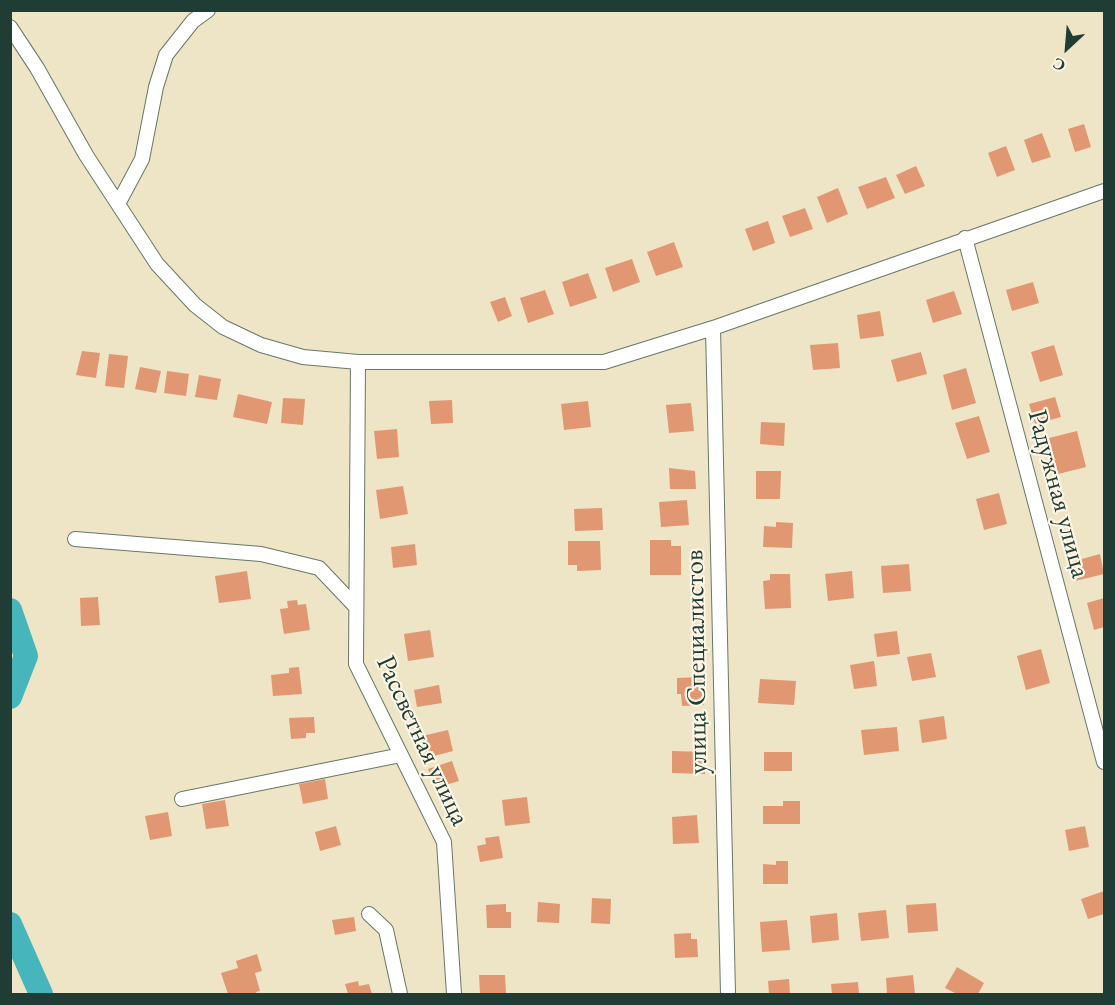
<!DOCTYPE html>
<html>
<head>
<meta charset="utf-8">
<style>
	body { margin:0 }
	#map { position:relative; width:1115px; height:1005px; overflow:hidden; background:#ede5c5; font-family:"EB Garamond",serif }
	canvas { display:block }
	.frame { position:absolute; inset:0; border:12px solid #1f3d34; pointer-events:none }
	.north { position:absolute; left:1037px; top:18px; width:60px; height:60px; -webkit-text-stroke:4px #fcf5e5; paint-order:stroke; rotate:206deg; font-size:16px; font-weight:700; line-height:24px; text-align:center; color:#1f3d34 }
	.north::after { content:''; display:block; margin:auto; width:21px; height:27px; background:#1f3d34; clip-path:polygon(50% 0,100% 100%,50% 72%,0 100%) }
</style>
</head>
<body>
<div id="map">
<canvas width="1115" height="1005"></canvas>
<div class="frame"></div>
<div class="north">С</div>
</div>
<script>
const ctx = document.querySelector('canvas').getContext('2d');
ctx.lineJoin = 'round';
const toPath = rows => new Path2D(rows.map(r => 'M' + r).join(''));
function trace(path, color, width, dash) { ctx.strokeStyle = color; ctx.lineWidth = width; ctx.lineCap = dash ? 'butt' : 'round'; ctx.setLineDash(dash || []); ctx.stroke(path); }
function fill(path, color) { ctx.fillStyle = color; ctx.fill(path, 'evenodd'); }
function write(font, color, halo, rows, align = 'center') {
  ctx.font = font + ' "EB Garamond",serif'; ctx.lineWidth = 4.5; ctx.setLineDash([]); ctx.textBaseline = 'middle'; ctx.strokeStyle = halo; ctx.fillStyle = color; for (const [text, x, y, turn = 0] of rows) {
    ctx.save(); ctx.translate(x, y); ctx.rotate((+turn || 0) * Math.PI / 180); ctx.textAlign = isNaN(turn) ? turn : align; if (halo) ctx.strokeText(text, 0, 0); ctx.fillText(text, 0, 0); ctx.restore();
  }
}
const river = toPath([
	[10,610,26,656,10,697],
	[10,924,41,994]
]);
const building = toPath([
	[1084,124,1091,147,1075,152,1068,129],
	[1042,133,1051,157,1032,163,1024,140],
	[1006,146,1015,170,997,177,988,153],
	[916,166,925,186,905,194,896,175],
	[886,177,895,198,867,209,858,187],
	[838,188,848,214,827,223,817,197],
	[805,208,813,229,790,237,782,216],
	[768,221,775,243,753,251,745,229],
	[674,242,683,267,656,276,647,252],
	[632,259,640,282,613,292,605,268],
	[588,273,597,298,570,307,562,282],
	[1033,282,1039,303,1012,311,1006,290],
	[545,290,554,314,528,323,520,298],
	[954,291,962,314,933,323,926,300],
	[505,297,512,316,498,322,490,302],
	[880,311,884,336,860,339,857,315],
	[838,343,840,368,813,370,810,345],
	[1054,345,1063,375,1040,382,1031,352],
	[82,351,100,353,96,378,76,375],
	[921,352,927,374,897,382,891,360],
	[109,354,128,356,124,388,105,386],
	[140,367,161,371,156,393,135,389],
	[966,368,976,403,952,410,943,375],
	[167,371,189,374,186,396,164,393],
	[199,375,221,379,217,400,195,397],
	[238,394,272,402,267,424,233,417],
	[1055,397,1061,417,1035,424,1029,404],
	[283,398,305,399,303,425,281,423],
	[452,400,453,423,431,424,429,401],
	[588,401,591,427,564,430,561,404],
	[691,403,694,431,669,433,666,405],
	[979,416,990,452,967,459,955,423],
	[761,422,785,423,784,446,760,444],
	[397,429,399,457,377,459,374,431],
	[1077,431,1086,467,1058,474,1049,438],
	[669,468,695,471,696,489,670,489],
	[756,471,781,471,780,499,756,499],
	[403,486,408,514,380,519,376,490],
	[999,493,1007,524,984,530,976,499],
	[687,500,689,525,661,527,659,502],
	[602,508,603,530,575,531,574,509],
	[776,522,793,523,792,548,763,547,764,526,776,527],
	[650,540,671,540,671,546,681,546,681,575,650,575],
	[568,541,600,541,601,570,577,571,577,565,568,565],
	[415,544,417,565,393,568,391,547],
	[1100,554,1104,574,1075,581,1071,562],
	[909,564,911,591,883,593,881,566],
	[247,571,251,599,219,603,215,576],
	[852,571,854,598,828,601,825,574],
	[770,574,790,574,791,608,765,609,763,581,770,580],
	[98,597,100,625,81,626,80,598],
	[1104,598,1104,627,1094,630,1087,603],
	[297,600,298,605,306,604,310,630,284,634,280,609,288,608,287,601],
	[430,630,434,657,408,661,404,634],
	[897,631,900,654,877,657,874,634],
	[1041,649,1050,683,1026,690,1017,656],
	[931,653,936,677,912,681,907,657],
	[874,661,877,686,854,689,850,665],
	[299,667,302,694,273,696,271,675,289,673,289,668],
	[703,677,704,705,682,706,681,694,677,694,677,678],
	[760,679,796,681,794,705,758,703],
	[439,685,442,703,417,707,414,690],
	[944,716,947,739,922,743,919,720],
	[314,717,315,733,306,733,306,738,291,739,289,718],
	[897,727,899,751,864,755,861,730],
	[448,730,453,751,434,756,433,751,426,753,422,736],
	[672,751,706,752,705,774,672,773],
	[764,752,792,752,792,771,764,771],
	[452,761,459,781,435,788,428,769],
	[325,779,328,799,303,804,299,784],
	[527,797,530,823,505,826,502,800],
	[225,800,229,826,206,829,202,804],
	[783,801,800,801,800,824,763,824,763,806,783,806],
	[168,812,172,836,150,840,145,816],
	[697,815,699,843,673,844,672,817],
	[336,826,341,845,320,851,315,832],
	[1085,826,1089,847,1069,851,1065,830],
	[499,836,503,858,480,862,477,846,486,844,485,838],
	[776,861,788,861,788,884,763,884,763,864,776,865],
	[1104,891,1104,914,1088,919,1081,899],
	[592,898,611,899,610,924,591,923],
	[538,902,560,904,559,923,537,922],
	[936,903,938,931,908,933,906,905],
	[506,904,506,912,511,912,511,928,487,928,486,905],
	[886,910,889,938,861,941,858,913],
	[837,913,839,940,812,943,810,916],
	[354,917,356,931,335,935,332,920],
	[787,920,790,950,762,952,760,922],
	[691,933,691,939,697,939,698,957,675,958,674,934],
	[257,954,262,971,255,973,260,991,256,992,257,994,228,994,221,973,238,968,236,961],
	[957,967,984,983,978,994,957,994,945,988],
	[479,975,505,975,506,994,480,994],
	[913,975,915,994,887,994,886,978],
	[789,979,790,994,769,994,768,981],
	[358,981,359,986,369,984,372,994,348,994,345,984],
	[858,982,859,994,832,994,831,984]
]);
const minor = toPath([
	[10,27,37,68,86,155,157,264,195,305,223,327,261,345,303,357,358,362,604,362,713,328,1104,191],
	[118,204,142,159,156,87,166,55,193,21,208,10],
	[965,238,1104,762],
	[713,328,728,994],
	[358,362,356,664,444,842,454,994],
	[75,539,261,554,319,568,356,607],
	[182,799,401,755],
	[369,914,386,930,400,994]
]);
const streetNames = [
	["Радужная улица",1058,494,75],
	["улица Специалистов",697,662,-91],
	["Рассветная улица",422,741,65]
];
trace(river, '#46b6bc', 24);
fill(building, '#e29773');
trace(minor, '#677867', 16);
trace(minor, '#fff', 14);
write('27px', '#1f3d34', '#fcf5e5', streetNames);
</script>
</body>
</html>
